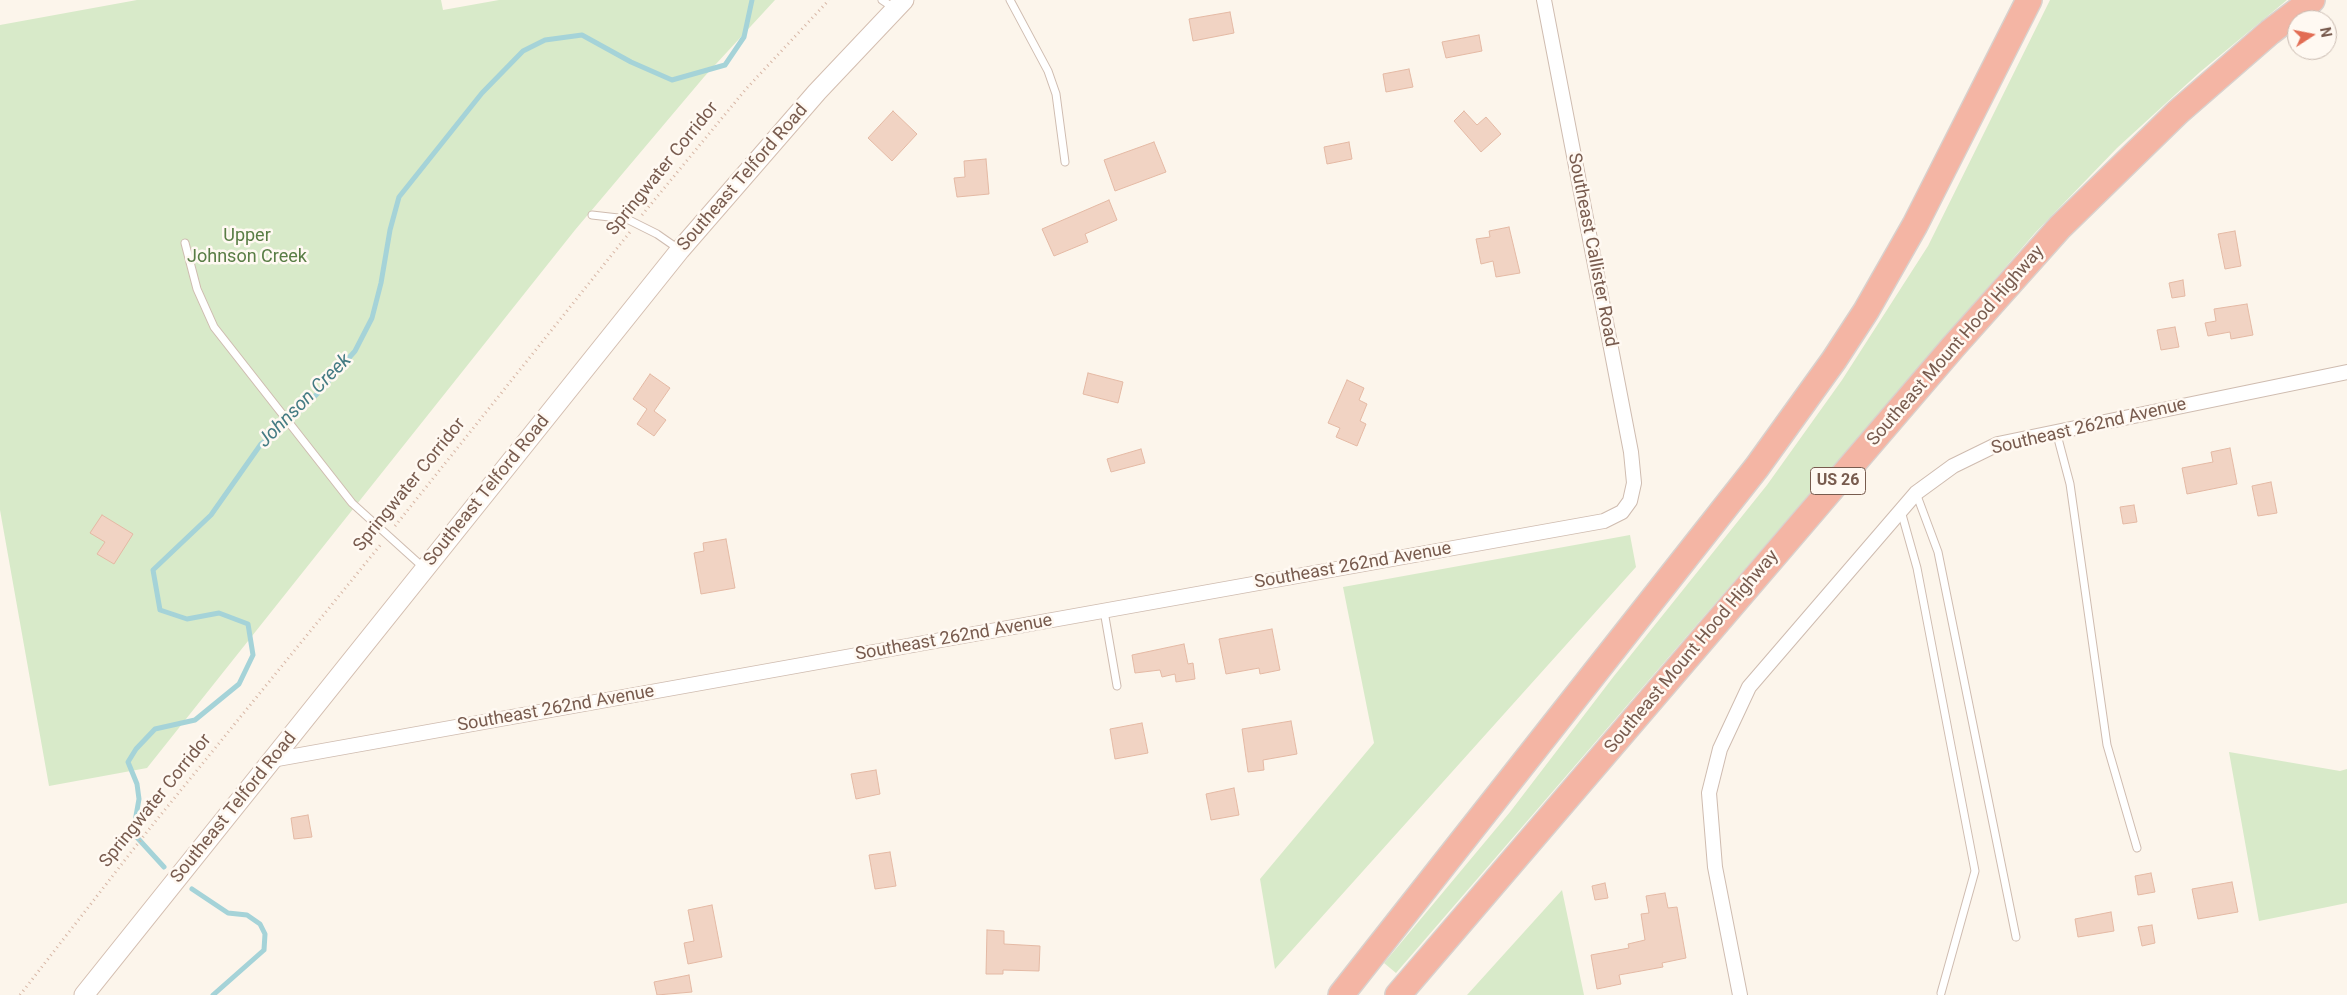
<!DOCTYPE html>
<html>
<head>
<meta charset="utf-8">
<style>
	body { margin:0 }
	#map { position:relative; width:2347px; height:995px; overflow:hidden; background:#fcf5eb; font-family:Roboto,sans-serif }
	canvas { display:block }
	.north { position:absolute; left:2287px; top:10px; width:50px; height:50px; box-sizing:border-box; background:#fff9f2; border:1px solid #c9bab0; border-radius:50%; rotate:79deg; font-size:14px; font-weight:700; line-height:20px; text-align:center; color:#785b4e }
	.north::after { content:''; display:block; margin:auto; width:18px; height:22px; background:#e26d54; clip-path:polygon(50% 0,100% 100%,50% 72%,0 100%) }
</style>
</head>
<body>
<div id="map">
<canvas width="2347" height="995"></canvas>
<div class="north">N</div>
</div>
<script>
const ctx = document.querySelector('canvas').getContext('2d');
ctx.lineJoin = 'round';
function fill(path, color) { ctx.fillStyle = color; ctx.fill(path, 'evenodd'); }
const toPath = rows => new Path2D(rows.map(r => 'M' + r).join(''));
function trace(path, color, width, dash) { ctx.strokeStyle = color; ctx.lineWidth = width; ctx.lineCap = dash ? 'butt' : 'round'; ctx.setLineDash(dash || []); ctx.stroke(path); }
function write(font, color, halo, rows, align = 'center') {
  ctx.font = font + ' Roboto,sans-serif'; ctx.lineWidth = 5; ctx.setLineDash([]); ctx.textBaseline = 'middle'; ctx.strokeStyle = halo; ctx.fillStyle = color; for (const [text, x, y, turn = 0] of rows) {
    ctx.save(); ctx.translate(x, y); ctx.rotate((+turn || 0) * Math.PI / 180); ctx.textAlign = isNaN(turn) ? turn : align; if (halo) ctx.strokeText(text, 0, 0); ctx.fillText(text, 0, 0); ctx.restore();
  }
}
const green = toPath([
	[137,0,441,0,443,10,499,0,775,0,704,77,575,230,147,768,49,786,0,510,0,25],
	[2050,0,2287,0,2200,72,2117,148,2035,233,1396,973,1384,963,1510,812,1614,676,1767,485,1842,380,1928,246],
	[1630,535,1636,567,1275,969,1260,879,1374,743,1343,587],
	[2229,752,2340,771,2347,769,2347,903,2259,921],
	[1562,890,1584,995,1467,995]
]);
const stream = toPath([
	[164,867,133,833,139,799,137,784,128,762,136,749,155,729,195,720,239,684,253,655,248,624,219,613,187,619,160,610,153,570,211,515,261,444,283,427,316,395,355,351,372,318,381,283,390,230,399,197,482,93,523,51,545,40,582,35,631,62,672,80,725,65,744,37,752,0],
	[192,889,228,913,247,915,260,924,265,934,264,950,213,995]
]);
const building = toPath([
	[1230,12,1234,33,1193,41,1189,19,1230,12],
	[1479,35,1482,51,1446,58,1442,42,1479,35],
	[1409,69,1413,87,1386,92,1383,74,1409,69],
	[893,111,917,134,892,161,868,138,893,111],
	[1464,111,1477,125,1486,117,1501,134,1481,152,1454,121,1464,111],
	[1154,142,1166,172,1115,191,1104,160,1154,142],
	[1349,142,1352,159,1327,164,1324,147,1349,142],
	[986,159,989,194,957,197,954,178,965,177,964,161,986,159],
	[1109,200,1117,220,1085,234,1088,242,1054,256,1042,229,1109,200],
	[1509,227,1520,273,1496,277,1493,261,1481,264,1476,239,1490,237,1489,231,1509,227],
	[2235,231,2241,266,2225,269,2218,234,2235,231],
	[2183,280,2185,296,2172,298,2169,283,2183,280],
	[2247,304,2253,335,2231,339,2230,332,2208,336,2205,323,2216,321,2214,309,2247,304],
	[2175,327,2179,347,2161,350,2157,330,2175,327],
	[1088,373,1123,382,1118,403,1083,394,1088,373],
	[650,374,670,388,654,411,666,420,654,436,637,424,647,409,633,399,650,374],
	[1347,380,1364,388,1359,400,1367,404,1360,421,1366,424,1357,446,1336,437,1340,428,1328,423,1347,380],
	[2230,448,2237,484,2187,494,2182,468,2213,462,2211,452,2230,448],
	[1141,449,1145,463,1111,472,1107,459,1141,449],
	[2271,482,2277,513,2258,516,2252,486,2271,482],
	[2134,505,2137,522,2123,524,2120,507,2134,505],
	[102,515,133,534,114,564,97,554,105,542,90,533,102,515],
	[726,539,735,588,701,594,694,553,704,551,703,543,726,539],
	[1272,629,1280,670,1260,674,1259,668,1226,674,1219,639,1272,629],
	[1184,644,1188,664,1193,663,1195,679,1176,682,1175,674,1162,677,1160,670,1135,673,1132,655,1184,644],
	[1291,721,1297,754,1263,760,1264,770,1248,772,1242,729,1291,721],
	[1142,723,1148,753,1115,759,1110,729,1142,723],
	[876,770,880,794,856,799,851,774,876,770],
	[1234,788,1239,815,1211,820,1206,794,1234,788],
	[308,815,312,837,294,839,291,818,308,815],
	[890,852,896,886,875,889,869,855,890,852],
	[2151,873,2155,892,2138,895,2135,876,2151,873],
	[2232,882,2238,912,2198,919,2192,889,2232,882],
	[1605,883,1608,898,1595,900,1592,886,1605,883],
	[1665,893,1668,908,1677,907,1686,958,1662,963,1663,967,1619,975,1621,984,1597,989,1591,955,1629,948,1628,944,1645,940,1641,914,1649,913,1646,896,1665,893],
	[712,905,722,957,688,964,684,943,694,941,688,910,712,905],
	[2111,912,2114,931,2078,937,2075,919,2111,912],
	[2152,925,2155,943,2142,946,2138,927,2152,925],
	[987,930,1004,931,1004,944,1040,946,1039,971,1003,970,1003,974,986,974,987,930],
	[689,975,692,992,657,995,654,982,689,975]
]);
const path = toPath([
	[642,215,746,89,829,0],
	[395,526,630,232],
	[20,995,146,833,382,543]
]);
const lane = toPath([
	[882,0,894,8],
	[1010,0,1048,71,1056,94,1065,162],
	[592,215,627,219,657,234,680,250],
	[185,243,197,289,214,327,352,503,424,568],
	[2056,431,2070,484,2107,745,2137,848],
	[1916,493,1938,552,2016,937],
	[1901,511,1917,568,1975,871,1941,993],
	[1104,611,1117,686]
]);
const street = toPath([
	[272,760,1604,521,1622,512,1630,501,1634,483,1631,452,1544,0],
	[1740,995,1715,867,1709,793,1720,749,1749,687,1916,493,1953,466,1998,444,2347,372]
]);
const secondary = toPath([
	[84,995,680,250,817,92,904,0]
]);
const highway = toPath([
	[1341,995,1757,467,1834,360,1866,311,1915,225,2029,0],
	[1398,995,1953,347,2060,227,2178,112,2270,32,2312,0]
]);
const shields = [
	[1838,481,55]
];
const shieldNames = [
	["US 26",1838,481]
];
const streetNames = [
	["Springwater Corridor",663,169,-51],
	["Southeast Telford Road",743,178,-49],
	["Southeast Callister Road",1592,250,79],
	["Southeast Mount Hood Highway",1956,346,-49],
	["Southeast 262nd Avenue",2089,427,-13],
	["Springwater Corridor",410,485,-51],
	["Southeast Telford Road",487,491,-51],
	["Southeast 262nd Avenue",1353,566,-10],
	["Southeast 262nd Avenue",954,638,-10],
	["Southeast Mount Hood Highway",1692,652,-50],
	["Southeast 262nd Avenue",556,709,-10],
	["Springwater Corridor",156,801,-51],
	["Southeast Telford Road",234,808,-51]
];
const parkNames = [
	["Upper",247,236],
	["Johnson Creek",247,257]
];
const waterNames = [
	["Johnson Creek",305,401,-45]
];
fill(green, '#d8eac9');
trace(stream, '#a5d3d8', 5);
fill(building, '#f1d3c3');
trace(building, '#e4b9a4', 1);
trace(lane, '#cfbcb0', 9);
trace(street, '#cfbcb0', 16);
trace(secondary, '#d4beb0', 21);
trace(highway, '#d9d1cd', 28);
trace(path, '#d7b6a5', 3, [1, 4]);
trace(lane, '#fff', 7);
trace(street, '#fff', 14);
trace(secondary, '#fff', 19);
trace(highway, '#f4b5a4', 25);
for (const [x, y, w] of shields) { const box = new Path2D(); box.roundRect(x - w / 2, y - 13.5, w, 27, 4); ctx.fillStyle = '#fff9f2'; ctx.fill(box); trace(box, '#785b4e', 1); }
write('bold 16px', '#785b4e', null, shieldNames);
write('18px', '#785b4e', '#fff9f2', streetNames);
write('18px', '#597d45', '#fff9f2', parkNames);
write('italic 19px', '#447b83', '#fff9f2', waterNames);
</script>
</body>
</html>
